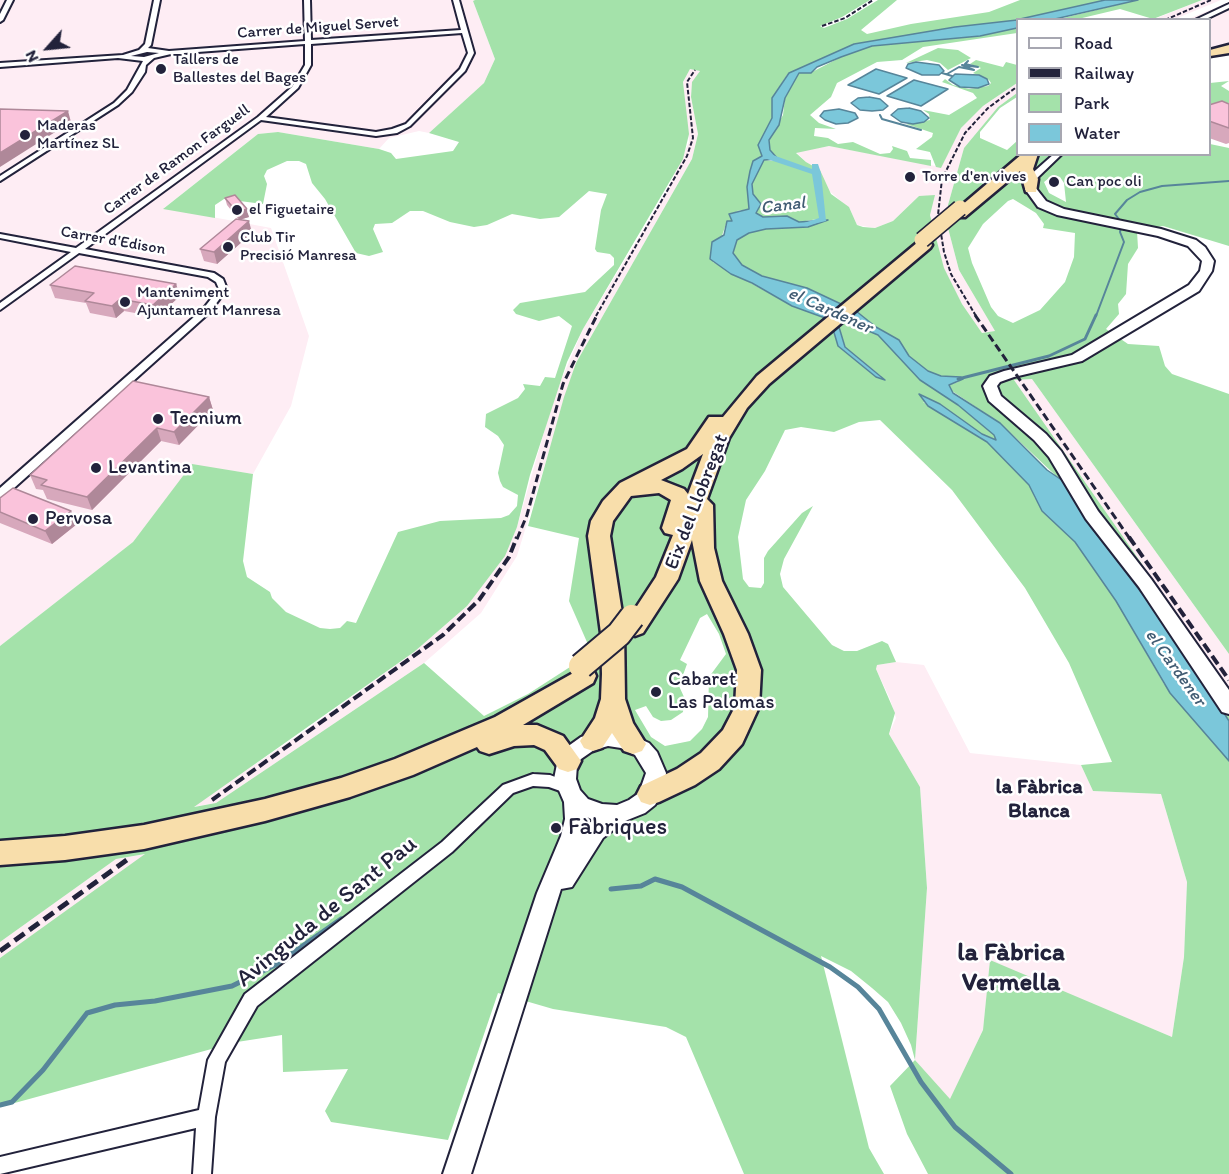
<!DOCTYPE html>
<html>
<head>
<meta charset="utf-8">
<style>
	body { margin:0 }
	#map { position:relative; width:1229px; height:1174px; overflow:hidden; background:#fff; font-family:Itim,sans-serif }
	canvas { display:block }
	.legend { position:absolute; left:1016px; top:18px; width:195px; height:138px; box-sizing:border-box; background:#fff; border:2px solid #a7a7b1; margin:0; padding:8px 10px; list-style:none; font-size:18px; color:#22223b }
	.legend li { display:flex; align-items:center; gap:12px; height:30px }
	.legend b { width:30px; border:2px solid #a7a7b1 }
	.north { position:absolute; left:18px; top:18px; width:60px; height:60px; -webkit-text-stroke:4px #fff; paint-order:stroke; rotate:243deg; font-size:16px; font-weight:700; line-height:24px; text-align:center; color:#22223b }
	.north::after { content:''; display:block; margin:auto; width:21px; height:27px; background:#22223b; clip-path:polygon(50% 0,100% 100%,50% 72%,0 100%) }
</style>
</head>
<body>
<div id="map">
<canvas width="1229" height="1174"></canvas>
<ul class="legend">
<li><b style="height:8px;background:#fff"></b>Road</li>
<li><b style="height:8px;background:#22223b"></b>Railway</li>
<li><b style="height:16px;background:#a4e2aa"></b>Park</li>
<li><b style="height:16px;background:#7bc7da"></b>Water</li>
</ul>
<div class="north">N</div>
</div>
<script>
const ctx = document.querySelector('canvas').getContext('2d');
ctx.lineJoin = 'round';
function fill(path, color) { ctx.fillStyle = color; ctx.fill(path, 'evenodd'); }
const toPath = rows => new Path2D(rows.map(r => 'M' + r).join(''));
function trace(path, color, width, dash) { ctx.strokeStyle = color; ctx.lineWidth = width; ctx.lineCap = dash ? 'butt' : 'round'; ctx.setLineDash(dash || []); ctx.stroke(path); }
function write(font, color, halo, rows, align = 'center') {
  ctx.font = font + ' Itim,sans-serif'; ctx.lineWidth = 5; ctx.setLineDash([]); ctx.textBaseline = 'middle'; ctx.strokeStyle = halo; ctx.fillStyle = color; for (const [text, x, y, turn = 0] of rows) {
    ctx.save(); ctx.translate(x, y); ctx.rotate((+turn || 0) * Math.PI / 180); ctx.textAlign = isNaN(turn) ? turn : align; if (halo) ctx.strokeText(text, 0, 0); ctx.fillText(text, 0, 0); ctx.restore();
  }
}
const built = toPath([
	[0,0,475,0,473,1,495,59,484,83,429,133,419,131,389,138,379,149,278,132,258,134,164,208,271,228,309,336,291,406,253,474,192,465,133,542,0,646],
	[1202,0,1221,0,1175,19,1152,20],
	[1229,2,1229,45,1210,51,1210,20,1186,20],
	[690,69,700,71,692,83,691,97,698,134,692,159,576,363,517,556,481,613,424,663,216,803,192,807,300,734,414,652,467,606,517,527,554,397,583,329,668,189,689,142,683,82],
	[1017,83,1017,93,998,107,964,148,948,205,948,228,959,270,995,331,982,333,962,304,944,269,930,215,919,196,893,221,875,228,857,225,850,209,826,188,820,170,806,162,796,152,829,146,941,167,961,128,983,106],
	[1032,379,1229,654,1229,694,1190,633,1014,380],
	[896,662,924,665,970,753,1081,765,1093,791,1161,794,1187,882,1184,957,1172,1037,990,961,983,1030,950,1100,915,1060,927,888,920,787,889,734,896,718,890,699,876,669,877,665],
	[147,854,0,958,0,942,116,859]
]);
const green = toPath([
	[475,0,870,0,842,17,820,26,824,28,847,19,878,0,897,0,861,30,867,34,911,24,989,12,1020,0,1105,0,1005,23,955,27,854,44,787,75,772,98,772,118,758,145,762,156,753,161,749,209,737,211,732,221,727,221,713,262,792,306,825,318,833,329,838,346,876,377,881,376,845,347,839,327,840,323,847,322,878,335,920,380,958,405,994,435,997,440,982,434,940,404,923,402,987,442,1029,485,1035,498,1075,542,1116,601,1164,684,1229,761,1229,1174,928,1174,907,1134,890,1086,915,1060,911,1045,901,1023,888,1002,872,988,851,971,821,956,869,1148,884,1174,744,1174,686,1037,666,1027,553,1009,498,993,448,1140,331,1122,325,1111,348,1069,283,1072,282,1035,237,1042,0,1107,0,958,145,854,116,859,0,942,0,646,133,542,192,464,253,474,243,561,247,577,270,592,272,598,286,612,320,628,330,629,340,628,347,621,356,623,398,532,440,521,501,518,509,515,517,506,518,495,503,487,500,481,498,473,504,445,498,436,485,427,486,414,518,398,525,389,523,384,540,386,545,377,555,378,572,326,559,316,539,321,516,314,513,310,520,303,585,292,614,265,614,258,610,254,597,252,595,249,601,210,607,194,589,191,559,217,540,219,512,214,487,225,474,227,450,222,423,211,410,211,392,223,375,224,373,229,383,252,369,256,356,253,325,199,312,183,306,164,299,161,287,161,267,170,264,176,267,184,263,204,224,199,215,205,215,218,163,209,258,134,278,132,379,149,391,153,396,159,453,151,459,142,429,133,484,83,495,59,473,1],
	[690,69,700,71,692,82,691,97,698,134,692,159,576,363,564,397,528,526,579,538,569,601,590,649,570,667,528,694,484,716,424,663,216,803,194,807,414,652,467,606,505,556,517,527,530,475,567,362,583,329,683,159,689,134,683,82],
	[880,420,952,490,1025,588,1069,663,1112,762,1081,765,1093,791,1161,794,1187,882,1184,957,1172,1037,990,960,983,1030,950,1099,915,1060,927,888,920,787,889,734,895,713,876,669,877,665,896,662,888,644,882,641,857,651,844,651,832,645,783,587,780,574,784,559,813,506,802,513,768,551,764,558,764,583,761,588,749,587,743,579,738,537,746,500,765,471,785,430,801,427,834,432,859,422],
	[707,614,719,634,726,654,709,677,708,717,702,729,690,741,665,746,651,737,635,710,646,706,653,717,661,721,671,720,683,712,684,697,679,686,687,664,680,660,700,618],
	[1138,0,1202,0,1153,19,1120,9,1078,19,1055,20],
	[1017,28,1017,33,923,47,902,60,877,62,837,83,831,97,810,115,819,123,836,129,815,128,814,136,828,138,838,144,853,142,880,154,890,153,893,149,892,146,907,151,910,158,931,160,931,166,829,146,796,153,806,162,820,170,831,194,849,207,857,225,863,227,875,228,893,221,919,196,935,195,930,215,944,268,962,304,982,333,995,331,959,270,948,228,948,205,964,148,998,107,1017,93,1017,97,1000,108,980,132,980,138,1007,150,1017,141,1018,154,1210,154,1210,144,1229,148,1229,246,1163,226,1137,231,1138,248,1128,264,1126,294,1118,304,1119,314,1106,329,1128,344,1159,346,1165,366,1172,374,1229,394,1229,654,1032,379,1014,380,1190,633,1229,694,1229,721,1174,635,1091,527,1054,474,1000,423,949,389,949,385,958,382,961,377,941,376,928,371,909,356,899,340,876,327,856,311,807,288,762,276,742,265,733,253,737,240,749,233,766,229,808,227,827,220,818,219,799,222,787,216,763,217,756,213,761,204,753,194,752,184,764,160,773,161,776,156,770,150,769,140,783,115,785,98,799,73,814,71,841,57,872,46,980,36],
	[1053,175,1060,177,1064,183,1066,202,1049,193,1044,182],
	[1013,199,1036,213,1044,224,1043,228,1075,233,1074,257,1065,282,1040,310,1013,323,998,316,991,307,972,263,968,248,983,224,1008,201],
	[938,48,958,50,971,58,948,70,940,63,927,60,906,63],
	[976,60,1003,67,1006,62,1017,65,1017,83,983,106,961,128,941,168,936,167,930,152,916,149,932,137,933,133,906,124,930,120,929,114,923,110,949,115,977,98,973,93,942,82,945,79,953,85,969,89,988,86,991,83,989,80,973,73,981,68,970,64],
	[1229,81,1221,86,1229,91,1229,117,1210,111,1210,83]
]);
const water = toPath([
	[1105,0,1138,0,1055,19,1020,19,1105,0],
	[1017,20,1017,28,980,36,872,46,841,57,817,67,811,73,799,73,785,98,779,125,769,140,770,150,778,159,764,160,752,184,753,194,761,204,756,213,763,217,787,216,799,222,828,220,808,227,766,229,749,233,737,240,733,253,742,265,762,276,807,288,856,311,876,327,899,340,909,356,928,371,941,376,961,377,963,379,949,385,953,393,1000,423,1047,470,1066,483,1079,502,1091,527,1174,635,1229,721,1229,761,1170,693,1116,601,1075,542,1042,511,1029,485,987,442,928,406,919,394,940,404,982,434,996,440,994,435,958,405,920,380,878,335,847,322,840,323,839,327,845,347,885,380,876,377,838,346,833,329,825,318,792,306,752,283,731,274,710,259,712,242,724,235,727,221,732,221,729,214,749,209,747,187,750,171,753,161,762,156,758,145,772,118,772,98,789,73,854,44,955,27,1017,20],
	[916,62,939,65,944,71,939,75,922,75,906,68,908,64,916,62],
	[876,69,907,78,879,94,848,85,876,69],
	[955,74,979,75,987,79,989,84,978,88,960,87,949,80,955,74],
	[914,80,948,89,921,106,887,96,914,80],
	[869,97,880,99,888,106,883,110,872,111,860,110,851,103,858,98,869,97],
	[909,108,921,111,929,118,924,122,913,124,901,122,891,115,898,109,909,108],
	[839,109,855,113,858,118,848,123,836,124,825,120,820,116,824,111,839,109]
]);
const streamFar2 = toPath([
	[942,73,952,76],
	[947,74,959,67,974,70,962,65,978,67,965,64,968,61],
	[880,115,882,119,921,130],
	[1096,316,1124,242,1120,232,1122,223,1115,214,1127,200,1140,192,1162,186,1229,181]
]);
const streamFar1 = toPath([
	[958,379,1049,356,1085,339,1096,315]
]);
const stream = toPath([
	[611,889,641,886,655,879,682,887,830,967,858,987,879,1009,921,1082,955,1127,1011,1174],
	[0,1105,12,1102,43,1070,87,1013,115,1005,155,1001,232,986,277,964,341,919]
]);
const canal = toPath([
	[764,154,770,154,812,169,812,164,818,164,821,173,826,221,808,225,804,223,819,218,812,174,764,158,764,154]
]);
const street = toPath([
	[7,0,13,0,3,20,0,22,0,14,7,0],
	[154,0,160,0,151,45,148,48,169,51,305,41,304,0,310,0,311,40,461,30,453,0,459,0,474,53,465,71,410,126,397,133,376,136,261,120,85,249,214,273,223,279,227,289,209,313,4,497,0,498,0,488,203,309,219,289,216,282,208,277,79,253,0,310,0,303,71,252,0,238,0,234,76,248,258,117,292,87,305,65,305,44,171,54,154,58,146,65,145,72,132,92,118,105,0,181,0,176,114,103,127,90,143,61,118,58,0,67,0,63,123,55,139,50,145,44,154,0],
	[462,33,468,53,460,69,406,124,392,129,376,132,266,117,298,88,311,65,311,44,462,33],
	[147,52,159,53,144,57,131,56,147,52],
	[1229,4,1229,8,1204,20,1195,20,1229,4],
	[1054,154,1062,154,1034,181,1028,181,1028,177,1054,154],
	[533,774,550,775,571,783,573,787,571,791,566,793,549,787,533,786,513,793,452,852,257,1006,225,1062,215,1117,211,1174,193,1174,196,1128,0,1174,0,1157,199,1110,208,1060,245,994,442,842,503,785,533,774]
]);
const secondary = toPath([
	[1027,187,1035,187,1046,201,1064,209,1161,229,1196,240,1205,247,1214,261,1212,271,1199,291,1082,361,1014,377,1000,382,997,386,1001,396,1046,434,1061,451,1098,511,1151,579,1229,690,1229,714,1222,712,1139,587,1086,519,1049,457,1034,440,989,401,983,386,990,376,1004,371,1072,355,1189,285,1200,271,1202,261,1188,246,1158,236,1057,215,1038,207,1025,189,1027,187],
	[608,730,624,732,649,743,657,752,666,773,664,789,655,805,645,813,625,821,603,838,572,887,561,889,471,1174,443,1174,537,893,561,836,565,819,564,802,554,779,557,764,567,747,581,737,608,730],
	[608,746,621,748,635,755,646,773,639,793,629,800,617,805,602,804,588,799,580,790,576,779,577,765,581,759,594,750,608,746],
	[587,817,593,820,585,827,587,819,587,817]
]);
const highway = toPath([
	[1229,45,1229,53,1210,56,1210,50,1229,45],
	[1022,154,1038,154,1033,169,1038,179,1036,192,1026,192,1020,171,965,217,955,217,953,214,955,211,1022,154],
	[924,240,930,242,932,245,930,248,769,384,747,408,729,438,707,499,713,505,714,548,722,581,748,634,761,670,759,707,742,744,719,769,695,785,659,802,650,805,641,802,637,794,641,786,677,769,701,753,723,730,735,707,737,670,724,634,700,581,692,540,678,579,643,633,635,636,627,633,624,628,625,699,633,723,646,744,642,751,633,754,624,751,612,733,602,748,593,751,584,748,580,741,595,718,601,699,602,674,601,633,588,536,591,521,603,501,620,483,687,449,709,417,723,417,757,376,918,242,924,240],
	[703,454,688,494,684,489,661,480,682,469,703,454],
	[659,493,671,500,662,528,665,533,673,535,656,577,624,626,610,536,613,521,631,496,659,493],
	[584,667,593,669,596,676,593,683,523,725,537,725,563,736,581,761,577,769,568,772,559,769,545,750,534,745,514,746,489,754,480,751,477,747,413,775,350,797,265,821,144,849,65,860,0,865,0,841,65,836,144,825,265,799,341,778,395,759,495,717,584,667]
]);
const railFar3 = toPath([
	[1165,20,1211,0],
	[822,26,845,18,873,0],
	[596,316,687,156,693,138,687,82,695,70],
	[976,316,951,274,944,252,938,215,942,179,965,133,988,108,1018,86]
]);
const railFar2 = toPath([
	[975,315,1130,539],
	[517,539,527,515,563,384,597,315]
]);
const railFar1 = toPath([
	[1129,537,1229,680],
	[212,800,443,635,479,600,509,557,517,537]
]);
const rail = toPath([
	[0,951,131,857]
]);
const highwayBridgeFar1 = toPath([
	[922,240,960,208]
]);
const highwayBridge = toPath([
	[581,666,619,634,632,617]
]);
const wall = toPath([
	[1229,104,1229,143,1226,144,1209,138,1209,105],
	[225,198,249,217,239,220,252,233,217,264,204,261,200,249,239,220,227,205],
	[176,284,180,296,157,317,124,311,116,318,90,313,86,303,55,298,50,285],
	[209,397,213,410,179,445,161,441,92,510,47,499,43,490,36,489,30,475],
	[0,498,77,524,52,544,0,523]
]);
const shadedWall = toPath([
	[68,111,71,122,0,167,0,153],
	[247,209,249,217,239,220,237,212],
	[249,221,252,233,217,264,214,252],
	[176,284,180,296,157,317,153,305],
	[120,299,124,311,116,318,112,306],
	[209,397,213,410,179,445,174,432],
	[157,428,161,441,92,510,87,497],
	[71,511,77,524,52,544,45,531]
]);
const building = toPath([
	[1222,101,1229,104,1229,128,1209,121,1209,105,1222,101],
	[0,109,68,111,0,153,0,109],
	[235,195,247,209,237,212,225,198,235,195],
	[236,219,249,221,214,252,200,249,236,219],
	[75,266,176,284,153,305,120,299,112,306,85,301,94,293,50,285,75,266],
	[133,381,209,397,174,432,157,428,87,497,41,485,47,480,30,475,133,381],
	[13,488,71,511,45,531,0,512,0,498,13,488]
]);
const markers = [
	[161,69,6,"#22223b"],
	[25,135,6,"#22223b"],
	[910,177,6,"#22223b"],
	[1054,182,6,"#22223b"],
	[237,210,6,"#22223b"],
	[228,247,6,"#22223b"],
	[125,302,6,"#22223b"],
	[158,419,6,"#22223b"],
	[96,468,6,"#22223b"],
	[33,519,6,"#22223b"],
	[656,692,6,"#22223b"],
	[556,828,6,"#22223b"]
];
const farStreetnames = [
	["Carrer de Miguel Servet",318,28,-4],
	["Carrer de Ramon Farguell",177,160,-36],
	["Carrer d'Edison",113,241,10]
];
const farPoinames = [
	["Tallers de",173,60],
	["Ballestes del Bages",173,78],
	["Maderas",37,126],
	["Martínez SL",37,144],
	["Torre d'en vives",922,177],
	["Can poc oli",1066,182],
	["el Figuetaire",249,210],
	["Club Tir",240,238],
	["Precisió Manresa",240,256],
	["Manteniment",137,293],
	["Ajuntament Manresa",137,311]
];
const farWaternames = [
	["Canal",783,206,-7],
	["el Cardener",830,311,24],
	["el Cardener",1175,668,54]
];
const poiNames = [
	["Tecnium",170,419],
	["Levantina",108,468],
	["Pervosa",45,519],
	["Cabaret",668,680],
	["Las Palomas",668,703]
];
const streetNames = [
	["Eix del Llobregat",697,502,-69]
];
const neighbourhoodNames = [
	["la Fàbrica",1039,788],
	["Blanca",1039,812]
];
const nearPoinames = [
	["Fàbriques",568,828]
];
const nearStreetnames = [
	["Avinguda de Sant Pau",327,912,-39]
];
const nearNeighbourhoodnames = [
	["la Fàbrica",1011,953],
	["Vermella",1011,983]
];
fill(built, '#feedf4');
fill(green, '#a4e2aa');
fill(water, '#7bc7da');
trace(water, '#57859a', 1.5);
trace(streamFar2, '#57859a', 2);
trace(streamFar1, '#57859a', 3);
trace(stream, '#57859a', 5);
fill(canal, '#7bc7da');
trace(street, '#22223b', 4);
trace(secondary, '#22223b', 4);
trace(highway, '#22223b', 5);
fill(street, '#fff');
fill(secondary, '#fff');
fill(highway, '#f8deab');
trace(railFar3, '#22223b', 2, [4.5, 2]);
trace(railFar2, '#22223b', 3, [8, 4]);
trace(railFar1, '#22223b', 4, [10, 4.5]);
trace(rail, '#22223b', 5, [12, 6]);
trace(highwayBridgeFar1, '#22223b', 18, []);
trace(highwayBridge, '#22223b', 28, []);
trace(highwayBridgeFar1, '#f8deab', 15);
trace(highwayBridge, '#f8deab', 24);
fill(wall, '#d7a8bc');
fill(shadedWall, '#af8899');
fill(building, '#fac3db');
trace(building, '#af8899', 1.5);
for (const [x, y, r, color] of markers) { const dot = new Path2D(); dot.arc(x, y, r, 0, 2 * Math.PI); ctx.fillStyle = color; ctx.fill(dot); trace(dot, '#fff', 2); }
write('16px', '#22223b', '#fff', farStreetnames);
write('16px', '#22223b', '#fff', farPoinames, 'left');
write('italic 18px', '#415c73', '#fff', farWaternames);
write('20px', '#22223b', '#fff', poiNames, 'left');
write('20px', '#22223b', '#fff', streetNames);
write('bold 21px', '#22223b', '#fff', neighbourhoodNames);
write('24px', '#22223b', '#fff', nearPoinames, 'left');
write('24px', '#22223b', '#fff', nearStreetnames);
write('bold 26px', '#22223b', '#fff', nearNeighbourhoodnames);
</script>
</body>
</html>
